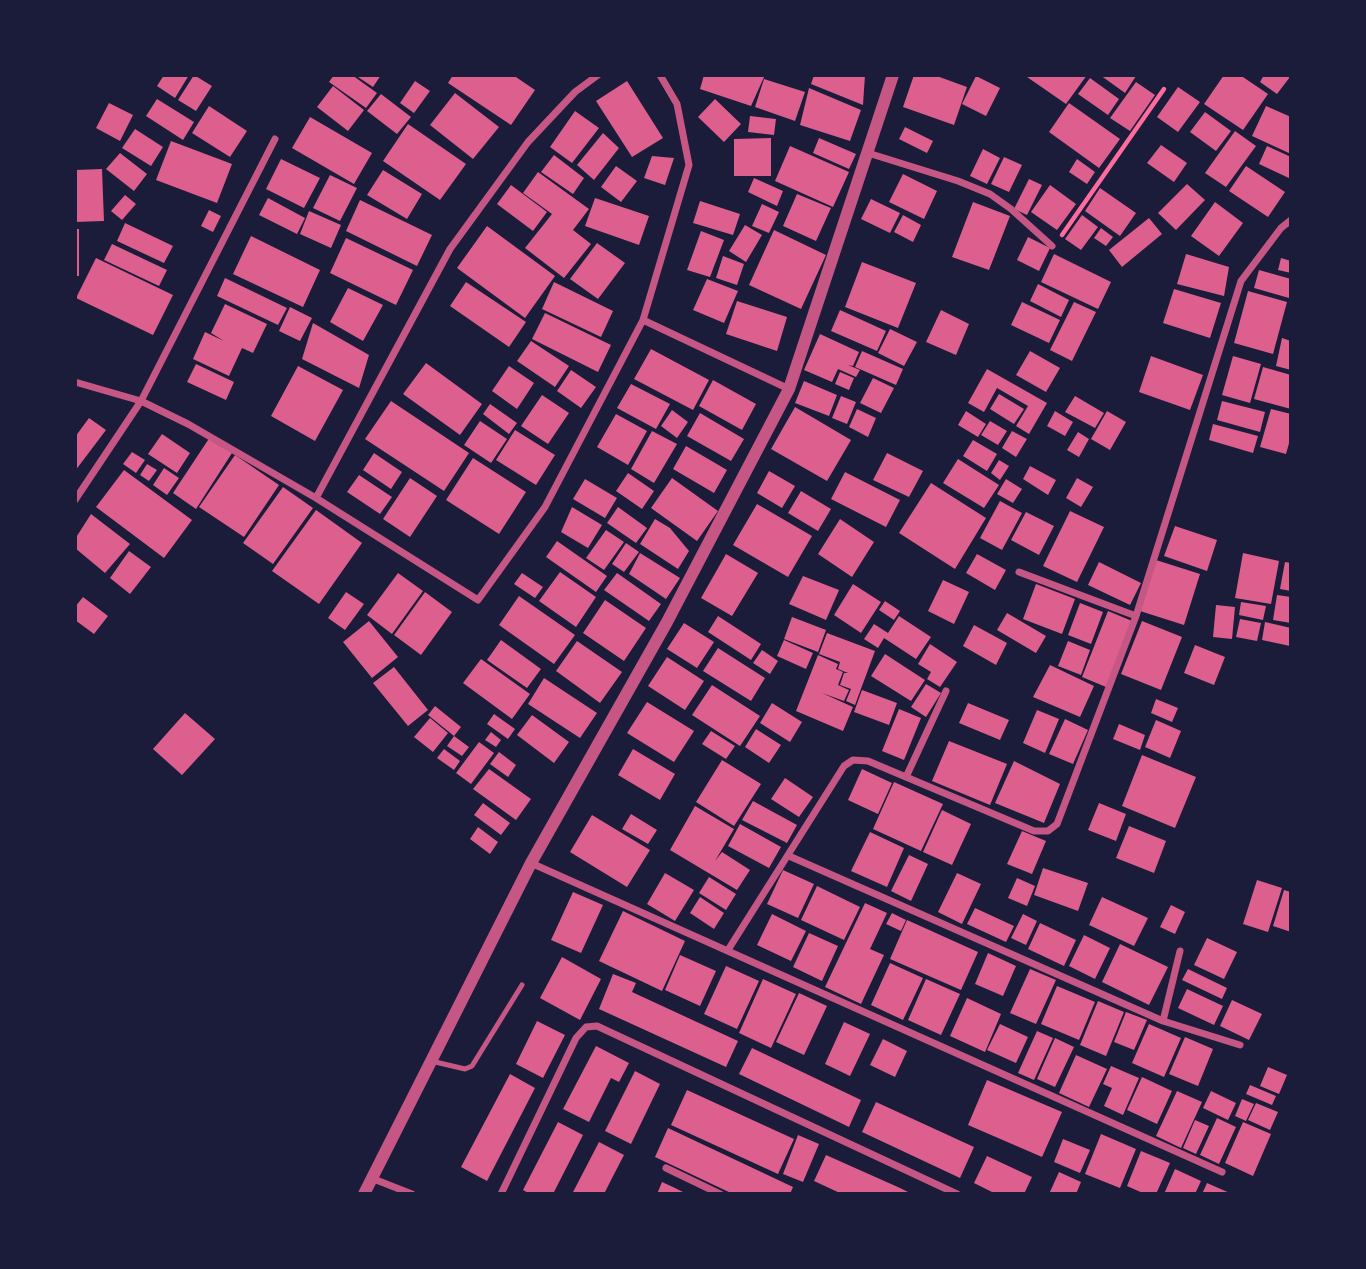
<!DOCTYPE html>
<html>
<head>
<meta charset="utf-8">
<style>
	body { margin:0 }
	#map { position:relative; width:1366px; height:1269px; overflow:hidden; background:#1b1b3a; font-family:Jost,sans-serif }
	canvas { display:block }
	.frame { position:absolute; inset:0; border:77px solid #1b1b3a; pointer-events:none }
</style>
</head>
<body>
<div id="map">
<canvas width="1366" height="1269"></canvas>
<div class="frame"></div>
</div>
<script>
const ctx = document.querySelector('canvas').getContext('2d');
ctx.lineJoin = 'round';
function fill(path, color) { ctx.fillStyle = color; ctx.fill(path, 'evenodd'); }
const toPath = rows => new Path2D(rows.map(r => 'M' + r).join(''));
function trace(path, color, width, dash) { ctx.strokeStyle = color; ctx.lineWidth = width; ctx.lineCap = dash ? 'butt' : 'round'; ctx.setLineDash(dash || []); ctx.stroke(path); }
const building = toPath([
	[164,75,189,75,175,98,157,86],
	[194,75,212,86,196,111,178,100],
	[334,75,352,75,377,93,366,108,329,82],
	[355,75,381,75,373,87],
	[453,75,513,75,535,90,511,125,448,83],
	[704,75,765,75,751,106,700,89],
	[814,75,865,75,863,105,811,84],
	[914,75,934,75,967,87,954,125,903,107],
	[1028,75,1087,75,1066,104,1027,77],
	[1100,75,1135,75,1136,76,1125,93],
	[1224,75,1240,75,1268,94,1243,130,1204,104],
	[1264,75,1288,75,1290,77,1277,94,1260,82],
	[976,76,1000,88,986,116,962,104],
	[1090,78,1119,99,1108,115,1078,94],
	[764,79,805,92,795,121,755,107],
	[415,81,430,91,414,113,400,103],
	[627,81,663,138,632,157,596,101],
	[1136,82,1155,95,1130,131,1110,118],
	[333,86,364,110,348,131,317,107],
	[1178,87,1200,102,1178,132,1157,117],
	[809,88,861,110,850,141,800,125],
	[455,93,499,127,473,159,430,125],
	[381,94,411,117,397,134,367,111],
	[157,99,194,122,183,140,146,116],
	[715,99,741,124,724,142,698,117],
	[109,103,133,115,120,141,96,128],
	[1069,103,1120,139,1099,168,1049,132],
	[209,106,247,131,230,157,192,133],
	[1266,106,1291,117,1291,154,1252,136],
	[575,111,599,128,572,163,550,147],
	[1205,112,1231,131,1216,151,1190,132],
	[750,116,776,119,774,135,748,132],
	[310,117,372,153,354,184,292,148],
	[408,124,466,164,440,200,383,161],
	[905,127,933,141,927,153,899,139],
	[135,129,163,147,151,166,122,148],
	[1235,131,1256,146,1226,187,1205,173],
	[603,133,619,148,594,180,577,165],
	[771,138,771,176,734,176,734,139],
	[819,138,856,154,849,169,813,153],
	[171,141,232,164,217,203,156,180],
	[1161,145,1187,163,1174,182,1147,163],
	[790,146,849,172,833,207,775,181],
	[1267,146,1291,157,1291,179,1259,164],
	[983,149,1000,158,987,184,970,176],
	[120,153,147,174,134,191,106,169],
	[554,155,584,178,573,194,541,172],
	[652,156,674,158,665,185,644,178],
	[1004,157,1022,165,1009,192,991,184],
	[281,159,320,178,304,208,266,189],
	[1077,159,1095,172,1087,184,1069,172],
	[616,166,637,181,621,202,601,187],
	[1246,166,1285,192,1268,217,1229,191],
	[102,169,104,221,75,222,75,170],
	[383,170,422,194,407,219,367,195],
	[538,172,589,209,573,230,591,244,564,278,525,248,552,214,523,193],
	[903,174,937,191,924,219,889,202],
	[330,175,357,188,340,221,313,208],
	[754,178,783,191,777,206,748,192],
	[1029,179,1042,185,1027,215,1014,209],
	[1187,184,1205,200,1176,230,1158,213],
	[511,185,547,212,533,231,497,204],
	[1050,185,1076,204,1057,230,1031,212],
	[1100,188,1136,213,1120,236,1085,211],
	[797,194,831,208,816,241,783,226],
	[125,195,136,204,122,220,111,211],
	[268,198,305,218,297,234,259,215],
	[595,198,649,216,639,245,585,226],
	[871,199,900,213,890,233,861,219],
	[360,200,432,235,417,266,346,231],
	[700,201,740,214,733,235,693,223],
	[973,202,1010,216,989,270,952,257],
	[1215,202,1243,223,1219,256,1191,236],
	[762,204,779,212,769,233,752,226],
	[209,210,221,216,213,232,201,226],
	[309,211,341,225,331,248,300,234],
	[903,215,921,225,913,242,894,232],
	[1082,215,1098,227,1081,250,1065,239],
	[1149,218,1162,234,1122,267,1109,250],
	[125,223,173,246,164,263,117,241],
	[745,225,762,235,746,262,729,251],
	[487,226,555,276,525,318,457,268],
	[1101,228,1113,237,1106,246,1094,238],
	[75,229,79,229,79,276,75,276],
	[774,230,826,255,801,309,749,285],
	[701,231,724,240,710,277,687,270],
	[251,236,320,270,303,307,233,274],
	[1028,237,1050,248,1039,271,1017,260],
	[346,238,413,270,396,305,330,273],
	[597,243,625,263,598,299,570,279],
	[112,244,167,270,159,286,104,260],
	[1054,254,1111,282,1098,309,1041,282],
	[1186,254,1229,267,1224,296,1177,284],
	[723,256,744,264,737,285,716,278],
	[96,258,173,295,153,335,76,298],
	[1281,258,1291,261,1291,273,1278,270],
	[862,262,916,283,898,328,845,307],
	[1259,270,1291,279,1289,298,1254,288],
	[225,278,287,308,278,325,217,296],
	[707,279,738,291,724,323,693,310],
	[466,282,526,322,509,347,450,306],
	[554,282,613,311,601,337,542,309],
	[1038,284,1069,300,1061,317,1030,301],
	[348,288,383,305,363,341,330,322],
	[1174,289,1221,303,1210,338,1163,323],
	[1248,291,1287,302,1273,354,1234,343],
	[737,301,787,317,777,351,726,334],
	[1022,302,1060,320,1049,343,1011,325],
	[1074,302,1096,312,1072,361,1050,350],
	[225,304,267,324,253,353,242,348,229,376,193,359,205,332,224,341,211,333],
	[290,307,312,318,300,341,279,331],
	[840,310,886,331,877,351,831,331],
	[941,310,969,324,956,355,926,342],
	[545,313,611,345,598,372,532,339],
	[313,323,369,355,359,388,302,359],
	[890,329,917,342,904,366,878,353],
	[820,334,859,352,853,366,848,365,860,370,856,377,838,369,832,382,804,370],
	[1282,338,1291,341,1291,370,1276,366],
	[531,341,569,366,555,387,517,361],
	[651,349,709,380,693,410,634,379],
	[862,351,903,369,896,385,855,367],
	[1030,351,1060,368,1046,392,1016,375],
	[1151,356,1203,375,1190,410,1139,392],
	[1233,356,1261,364,1250,403,1222,395],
	[426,363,482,404,460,435,403,394],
	[196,364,234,382,226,400,187,382],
	[298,366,343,390,315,441,271,416],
	[509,366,534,383,517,409,492,391],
	[1263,367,1291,375,1291,409,1254,399],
	[987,369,1047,403,1029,434,1016,426,1028,406,997,388,984,412,968,403],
	[571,370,596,387,581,408,557,391],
	[840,372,854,378,849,390,835,384],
	[873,378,894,388,881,413,860,403],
	[713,380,756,404,742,430,699,406],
	[804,381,837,395,829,416,795,403],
	[631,384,670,404,656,429,617,408],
	[999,394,1024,409,1014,424,990,409],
	[542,395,569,413,548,444,521,426],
	[841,396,856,402,847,424,832,418],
	[1075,396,1104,413,1095,428,1065,412],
	[391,401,469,453,444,491,365,439],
	[1222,401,1265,412,1260,432,1217,420],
	[490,404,517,423,509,434,483,414],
	[795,407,851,440,827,481,771,449],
	[857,409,876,418,868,437,849,427],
	[1271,409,1291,414,1291,436,1286,454,1260,447],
	[672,410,688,422,677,438,661,426],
	[966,411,986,424,978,437,958,425],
	[1055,411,1073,422,1065,436,1047,426],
	[1107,411,1126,422,1110,450,1091,439],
	[700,413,744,439,731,461,687,436],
	[616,414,647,431,628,465,597,447],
	[89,418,106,430,75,471,75,437],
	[480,421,507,439,491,463,464,445],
	[990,421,1007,431,998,445,981,435],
	[1213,424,1258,436,1253,453,1209,440],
	[515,430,555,455,536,485,496,460],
	[652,431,677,444,654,483,631,469],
	[1012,431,1027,439,1016,457,1002,448],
	[1078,432,1089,439,1079,457,1067,450],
	[162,434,190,453,177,473,148,454],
	[210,437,232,453,196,509,173,493],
	[973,440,997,454,987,471,963,456],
	[686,446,727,470,714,493,673,469],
	[132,452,145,460,136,473,123,464],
	[374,453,402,472,391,489,363,470],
	[887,453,923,471,909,497,873,480],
	[235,455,279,485,244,537,199,507],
	[473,458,526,492,499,534,446,500],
	[958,459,999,485,984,508,943,483],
	[999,460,1009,466,1000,480,991,473],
	[147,464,157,470,149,481,140,475],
	[1030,466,1056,480,1048,495,1023,479],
	[164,468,179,478,167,495,153,485],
	[124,470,192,520,164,558,96,507],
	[769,471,795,486,782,508,757,493],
	[845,472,900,500,886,527,831,499],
	[628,473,654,491,642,509,616,491],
	[359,475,392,497,380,514,347,492],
	[410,478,437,496,410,537,383,519],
	[672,478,718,511,697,541,651,508],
	[1077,478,1093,487,1081,507,1066,498],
	[585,479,617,498,605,518,573,499],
	[1006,479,1022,489,1013,503,997,494],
	[931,483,986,518,955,569,899,533],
	[283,487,313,508,273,564,243,543],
	[801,491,831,509,818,531,788,513],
	[1000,501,1022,513,1002,550,980,538],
	[757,504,812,536,788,577,733,545],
	[572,507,602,525,588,548,561,532],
	[618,507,647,528,636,543,607,523],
	[316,510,362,543,319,604,272,571],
	[1070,511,1104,527,1077,582,1043,566],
	[1026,512,1054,526,1039,555,1011,540],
	[91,514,130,544,105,573,75,548,75,539],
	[655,519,670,528,689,551,678,569,640,544],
	[840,519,874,542,852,577,818,554],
	[1175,526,1217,540,1207,571,1164,556],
	[606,530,624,542,604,570,586,558],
	[557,541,607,576,596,592,546,557],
	[626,543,639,552,624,572,612,564],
	[129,551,151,567,130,594,110,578],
	[640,553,680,578,666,599,629,574],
	[1243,553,1279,561,1271,604,1235,598],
	[726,554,758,573,732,616,701,598],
	[977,554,1006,570,995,590,966,573],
	[1156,560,1200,574,1184,625,1140,611],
	[1099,562,1141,583,1130,605,1088,585],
	[1285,562,1291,563,1291,591,1280,589],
	[560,572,596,597,576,627,539,601],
	[398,573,423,591,392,634,367,615],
	[522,573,543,587,535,598,514,584],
	[617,573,661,604,649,621,604,590],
	[803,576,839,590,826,620,789,604],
	[943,580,969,592,954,624,928,611],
	[853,584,881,602,861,633,834,615],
	[1036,584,1075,599,1062,634,1023,619],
	[346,592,364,604,345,630,328,618],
	[425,592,452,612,421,655,394,635],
	[1277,595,1291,597,1291,623,1273,620],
	[519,596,575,635,554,664,499,625],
	[83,597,108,616,94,634,75,620,75,607],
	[605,600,646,628,624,661,583,633],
	[885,601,900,611,894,620,879,610],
	[1241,602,1266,606,1263,620,1239,615],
	[1080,603,1103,612,1091,644,1068,635],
	[1216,605,1235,607,1232,639,1213,637],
	[1108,611,1132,621,1106,687,1082,677],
	[1007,613,1046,636,1036,653,997,630],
	[718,616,761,644,751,660,708,632],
	[899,616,931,637,916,659,884,638,878,648,864,639,874,624,888,633],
	[792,617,826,630,818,652,784,639],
	[1240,619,1261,623,1257,641,1236,637],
	[369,621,398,657,372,678,343,642],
	[1142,621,1182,637,1161,690,1121,674],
	[1265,622,1291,628,1290,646,1262,640],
	[684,623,714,642,697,668,667,649],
	[974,625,1007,643,996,665,963,646],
	[827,633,875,651,855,705,846,701,851,689,840,685,844,673,848,673,838,669,840,662,819,654],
	[501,640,541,669,527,688,487,660],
	[784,640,813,653,806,669,777,656],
	[577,641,622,672,600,703,556,671],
	[1068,641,1090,650,1081,675,1058,666],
	[930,644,957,662,940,687,927,679,931,672,918,664],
	[1195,645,1225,657,1214,685,1184,673],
	[718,648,765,678,751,701,703,671],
	[762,650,778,661,770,674,753,663],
	[885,654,925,680,911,701,871,676],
	[818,655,838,664,836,669,843,672,838,685,849,690,844,701,822,693,853,707,843,731,796,711],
	[667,657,704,681,685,710,648,686],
	[481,659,530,694,512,719,463,683],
	[1050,665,1094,686,1080,717,1033,697],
	[394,667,428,710,408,726,373,683],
	[544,678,597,713,580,738,528,704],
	[926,684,941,693,926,717,911,707],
	[712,685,760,716,740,746,692,715],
	[862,690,897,703,889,725,854,712],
	[1156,699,1178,708,1172,722,1151,713],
	[647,702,694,731,674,762,627,733],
	[772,703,802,722,790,742,760,723],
	[968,703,1009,720,1000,740,959,723],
	[435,706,461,727,454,736,428,715],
	[899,709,921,718,904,760,882,751],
	[1037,710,1059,719,1045,753,1023,743],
	[185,713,215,739,182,775,153,749],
	[494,714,515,729,508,739,487,724],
	[532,715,569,742,554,763,517,735],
	[430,718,448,733,433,752,414,737],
	[1065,719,1088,730,1073,764,1049,754],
	[1156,720,1181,731,1170,758,1145,747],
	[1119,724,1145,735,1140,750,1113,739],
	[756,729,781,745,769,763,745,747],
	[711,731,735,746,726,759,702,744],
	[491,732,501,740,496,747,485,740],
	[454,736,469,747,462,756,447,746],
	[949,741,1007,764,990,805,932,781],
	[479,742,494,753,471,784,456,773],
	[444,749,460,761,454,770,437,758],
	[633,749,675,774,660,800,618,775],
	[499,752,516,765,508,777,490,764],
	[1142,755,1196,777,1175,828,1122,806],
	[722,760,761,784,734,826,696,802],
	[1014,761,1060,784,1044,823,995,803],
	[489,769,531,799,516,820,473,789],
	[862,769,892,783,878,814,848,800],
	[785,778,813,797,799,817,771,799],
	[894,782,943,804,921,851,873,829],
	[753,801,797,825,787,843,742,820],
	[483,803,510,823,501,835,474,815],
	[1099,803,1126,814,1116,841,1088,830],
	[695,806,734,829,715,861,722,852,750,870,737,890,670,850],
	[942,810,971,824,952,865,923,852],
	[631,814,657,830,648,844,622,829],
	[592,815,650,850,627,887,570,852],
	[740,824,781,847,769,868,728,846],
	[1129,826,1166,841,1154,873,1116,858],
	[478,827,498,842,490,854,470,839],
	[1022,831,1046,841,1032,874,1007,864],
	[870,832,904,848,887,887,851,871],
	[909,855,928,864,911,901,891,891],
	[1043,868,1088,883,1078,911,1034,895],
	[783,870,814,884,798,918,767,904],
	[665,873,694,890,675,921,647,904],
	[957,873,981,884,962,924,938,912],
	[709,877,736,894,726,910,699,893],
	[1017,878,1035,886,1027,906,1008,898],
	[1257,880,1282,888,1268,932,1243,924],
	[817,886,860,907,844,940,801,920],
	[1284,890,1291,892,1291,932,1273,926],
	[573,892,603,905,581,953,551,940],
	[700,897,724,913,714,929,690,913],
	[1102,897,1148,918,1134,946,1089,925],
	[865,903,887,913,870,949,884,955,861,1004,825,987],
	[1171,905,1185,912,1175,934,1160,927],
	[975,908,1014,926,1006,942,967,924],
	[623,911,685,941,662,991,599,961],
	[892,913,906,920,901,931,886,924],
	[772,914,806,931,791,961,757,945],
	[1023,914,1037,921,1026,945,1011,938],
	[907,920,978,952,961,990,890,959],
	[1040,923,1076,940,1064,966,1028,949],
	[809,933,838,946,822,981,793,967],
	[1084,935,1110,948,1095,979,1069,966],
	[1207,938,1237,952,1224,979,1194,965],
	[1120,944,1168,967,1149,1005,1102,982],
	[988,953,1016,966,1003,996,975,984],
	[680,955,716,971,700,1006,665,990],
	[562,957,601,979,580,1020,540,998],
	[890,963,923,978,903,1020,871,1005],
	[726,966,759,981,737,1029,704,1014],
	[1030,969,1056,980,1036,1024,1010,1013],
	[1188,969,1227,988,1222,999,1182,980],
	[613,974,636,983,632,992,738,1041,726,1067,599,1009],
	[763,979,796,994,771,1048,739,1033],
	[926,979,960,994,941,1035,908,1020],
	[1057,986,1095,1002,1079,1040,1041,1024],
	[1187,989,1223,1006,1214,1025,1178,1008],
	[799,993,827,1006,804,1055,776,1042],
	[967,998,1001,1014,985,1052,950,1036],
	[1232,1000,1262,1014,1249,1040,1220,1026],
	[1098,1001,1124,1012,1106,1056,1080,1045],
	[1126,1012,1147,1020,1134,1050,1114,1042],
	[537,1021,565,1035,543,1078,516,1064],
	[844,1022,870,1034,850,1076,825,1064],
	[1000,1024,1028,1037,1016,1063,987,1050],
	[1149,1024,1181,1038,1164,1077,1132,1063],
	[1037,1031,1053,1038,1034,1080,1018,1073],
	[1185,1037,1213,1049,1198,1086,1169,1074],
	[1055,1038,1074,1047,1055,1087,1037,1079],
	[883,1039,907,1051,895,1077,870,1065],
	[596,1046,629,1063,619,1082,611,1078,589,1122,563,1109],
	[752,1048,861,1100,849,1127,739,1074],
	[1076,1055,1107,1069,1089,1107,1059,1093],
	[1111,1066,1139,1078,1123,1115,1104,1106,1112,1088,1103,1084],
	[1268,1067,1287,1075,1279,1094,1260,1086],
	[635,1071,660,1084,631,1144,605,1131],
	[510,1074,535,1088,487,1181,461,1167],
	[1142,1077,1172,1091,1157,1124,1127,1110],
	[987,1080,1062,1112,1042,1157,968,1125],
	[1250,1085,1276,1096,1272,1105,1246,1094],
	[687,1090,794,1139,778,1174,671,1125],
	[1177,1091,1202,1102,1181,1148,1156,1136],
	[1211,1091,1236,1103,1228,1120,1203,1108],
	[1242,1099,1254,1104,1246,1121,1235,1116],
	[876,1102,974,1147,960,1178,862,1132],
	[1256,1103,1278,1112,1270,1130,1248,1120],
	[1217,1118,1236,1127,1219,1164,1200,1155],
	[1195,1120,1209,1126,1196,1154,1183,1148],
	[558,1122,583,1135,553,1194,530,1194,523,1190],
	[1243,1122,1271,1134,1253,1176,1225,1163],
	[668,1128,793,1187,790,1194,733,1194,655,1157],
	[1101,1134,1136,1149,1120,1188,1085,1174],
	[798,1135,819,1144,803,1182,783,1174],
	[1063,1139,1090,1150,1080,1173,1054,1162],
	[599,1142,624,1155,610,1182,604,1194,572,1194],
	[1141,1151,1170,1163,1156,1194,1145,1194,1127,1186],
	[826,1155,900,1188,912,1194,842,1194,814,1181],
	[987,1156,1032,1177,1024,1194,996,1194,974,1183],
	[1175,1169,1201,1181,1195,1194,1164,1194],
	[1059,1172,1081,1182,1076,1194,1049,1194],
	[662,1182,675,1188,687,1194,657,1194],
	[1207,1183,1232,1194,1202,1194]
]);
const path = toPath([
	[1062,235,1164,89]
]);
const service = toPath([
	[431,1061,465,1069,472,1066,522,985]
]);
const minor = toPath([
	[868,153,958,181,990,194,1011,209,1052,246],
	[643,320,789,389],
	[75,382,141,401,188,424,316,498,478,600,545,507,643,320,689,165,677,104,660,75],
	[316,498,450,249,528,142,575,92,598,75],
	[75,500,141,401,275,139],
	[1019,572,1136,616],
	[906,777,946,691],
	[789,856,1163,1021,1180,951],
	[531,863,1222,1172],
	[728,950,844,766,853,760,868,761,1034,831,1048,831,1057,824,1136,616,1241,281,1281,228,1291,220],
	[1163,1021,1240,1045],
	[666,1168,720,1194],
	[371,1178,412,1194],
	[501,1194,576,1038,586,1027,597,1026,957,1194]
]);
const tertiary = toPath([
	[364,1194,531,863,667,622,789,389,893,75]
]);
fill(building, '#dd5f8e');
trace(path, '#ff6b9d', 4.5);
trace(service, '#c65784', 5);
trace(minor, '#c65784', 7);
trace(tertiary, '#c65784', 12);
</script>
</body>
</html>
